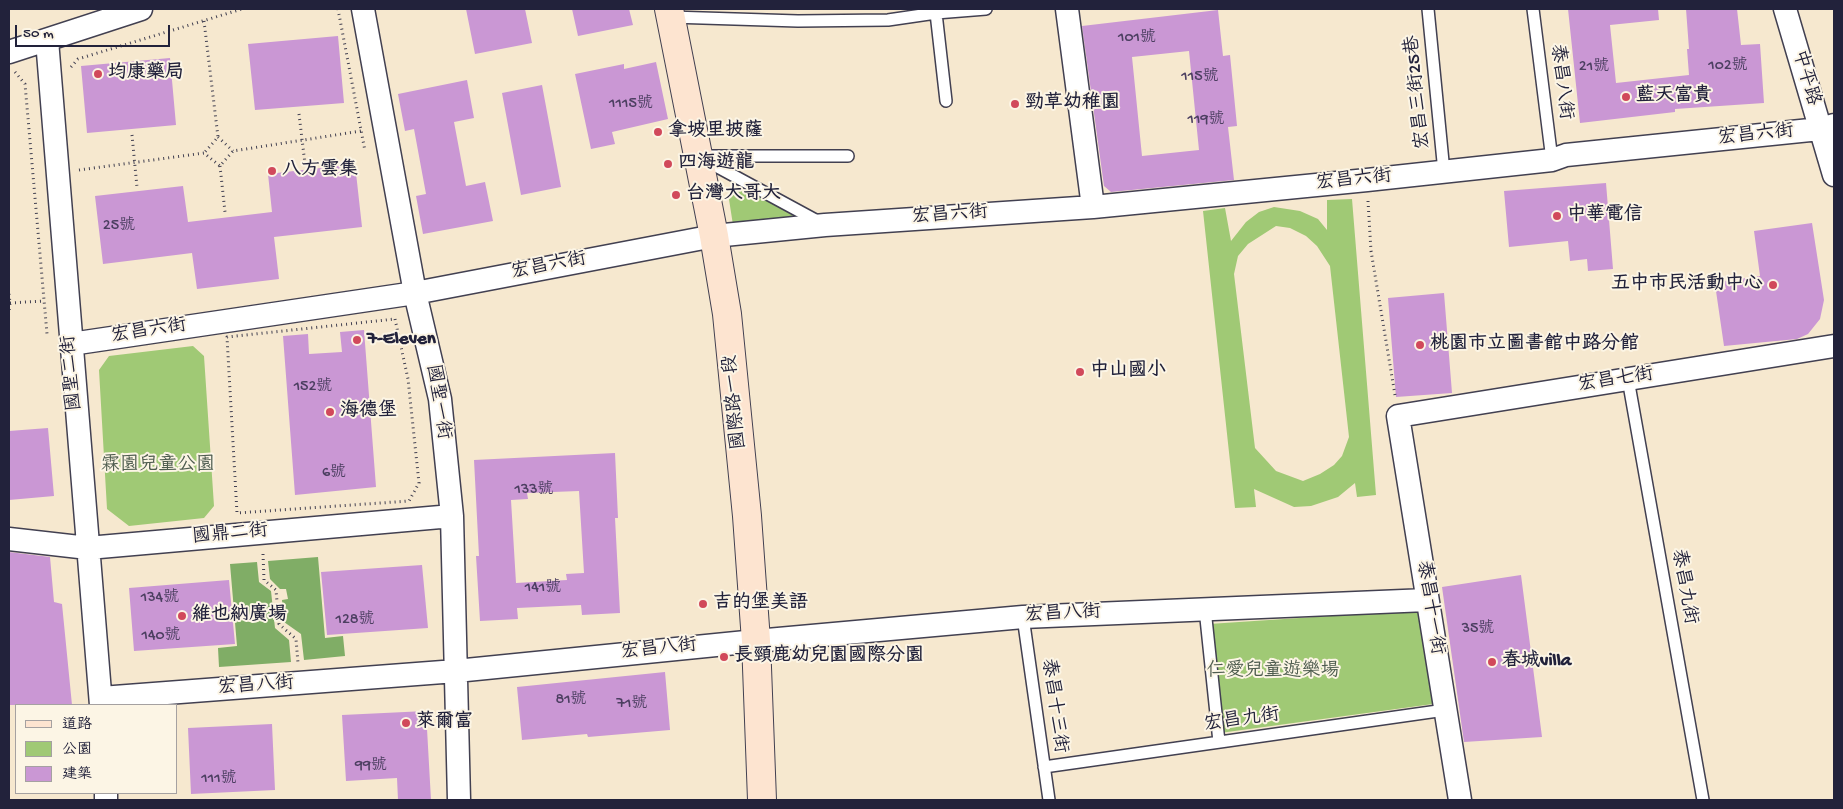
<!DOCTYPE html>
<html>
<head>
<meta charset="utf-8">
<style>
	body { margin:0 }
	#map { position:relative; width:1843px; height:809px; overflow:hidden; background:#f6e8cf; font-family:"Gochi Hand","LXGW WenKai TC",sans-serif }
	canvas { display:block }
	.frame { position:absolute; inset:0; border:10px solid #22223b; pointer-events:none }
	.legend { position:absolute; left:15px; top:704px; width:162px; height:90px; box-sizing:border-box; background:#fcf5e5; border:1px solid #a5a1a1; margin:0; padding:6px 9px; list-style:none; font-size:15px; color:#22223b }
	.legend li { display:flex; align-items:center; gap:10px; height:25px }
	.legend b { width:25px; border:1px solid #a5a1a1 }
	.scale { position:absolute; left:15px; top:25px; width:155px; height:22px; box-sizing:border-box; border:2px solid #22223b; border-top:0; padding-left:6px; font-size:15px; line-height:18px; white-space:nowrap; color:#22223b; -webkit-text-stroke:4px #fcf5e5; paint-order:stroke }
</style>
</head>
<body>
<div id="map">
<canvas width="1843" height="809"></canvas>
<div class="frame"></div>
<ul class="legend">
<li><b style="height:6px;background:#fde4d0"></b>道路</li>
<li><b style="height:14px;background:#a0c975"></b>公園</li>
<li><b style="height:14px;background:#ca97d4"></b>建築</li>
</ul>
<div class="scale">50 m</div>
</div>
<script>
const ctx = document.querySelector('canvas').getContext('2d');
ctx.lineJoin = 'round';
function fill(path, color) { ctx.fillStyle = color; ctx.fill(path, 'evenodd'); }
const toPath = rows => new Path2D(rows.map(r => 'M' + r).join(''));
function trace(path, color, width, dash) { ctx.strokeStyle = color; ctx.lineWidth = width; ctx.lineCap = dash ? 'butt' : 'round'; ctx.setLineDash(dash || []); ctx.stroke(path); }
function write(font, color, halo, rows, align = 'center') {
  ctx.font = font + ' "Gochi Hand","LXGW WenKai TC",sans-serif'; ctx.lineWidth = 4; ctx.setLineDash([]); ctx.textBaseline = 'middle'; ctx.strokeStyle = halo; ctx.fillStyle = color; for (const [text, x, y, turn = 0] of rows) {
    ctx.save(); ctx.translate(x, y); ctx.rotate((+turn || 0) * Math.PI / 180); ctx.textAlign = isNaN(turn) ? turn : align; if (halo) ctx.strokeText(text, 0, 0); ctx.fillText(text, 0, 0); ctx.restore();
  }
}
const green = toPath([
	[750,190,802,221,733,225,728,193],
	[1352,199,1376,495,1357,497,1355,483,1338,497,1311,506,1294,507,1254,489,1256,507,1235,508,1203,211,1225,208,1231,241,1246,222,1259,212,1274,207,1300,211,1318,219,1327,230,1327,200],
	[1276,226,1290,228,1306,236,1317,246,1330,266,1349,437,1342,456,1334,465,1320,474,1303,481,1276,471,1255,448,1234,274,1238,256,1248,244],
	[193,346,204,356,214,506,204,518,129,526,107,509,99,370,109,356],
	[1420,610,1433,704,1220,733,1209,624]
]);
const forest = toPath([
	[318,557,325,638,343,636,345,656,304,660,301,634,284,622,282,600,288,599,286,589,280,589,270,579,268,561],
	[257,562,259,582,271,591,275,628,289,640,291,662,219,667,218,648,237,646,230,564]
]);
const building = toPath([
	[466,9,525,9,532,43,475,54],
	[572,9,629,9,633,25,578,36],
	[1568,9,1658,9,1659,20,1610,25,1616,83,1689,75,1687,49,1689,49,1686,9,1737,9,1741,45,1760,44,1764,103,1675,109,1675,112,1580,123],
	[1218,10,1223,56,1230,55,1237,126,1228,127,1234,180,1111,192,1104,186,1082,26],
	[1189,51,1199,150,1142,156,1132,57],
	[338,36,344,103,255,110,248,44],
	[170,58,176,125,87,133,81,66],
	[656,62,668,119,612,132,615,144,591,149,575,74,624,64,624,69],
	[467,80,474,118,454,122,466,186,485,182,493,221,423,234,416,196,426,194,414,129,405,131,398,94],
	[542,85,561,187,521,195,502,93],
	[355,164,362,227,274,237,279,279,197,289,192,253,103,264,95,196,183,186,188,222,272,212,268,174],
	[1606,183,1613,269,1588,271,1587,259,1570,261,1568,241,1509,247,1504,191],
	[1812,223,1824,300,1820,319,1808,334,1797,339,1724,346,1716,291,1726,289,1724,281,1760,276,1754,231],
	[1444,293,1452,393,1396,397,1388,298],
	[364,330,376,487,295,495,283,336,308,334,309,354,342,352,340,332],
	[48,428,54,496,9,500,9,431],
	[615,453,618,518,615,518,620,613,582,615,581,605,517,608,518,619,480,621,476,556,479,556,474,460],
	[579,491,584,573,566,574,567,580,516,583,511,500,528,499,527,493],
	[9,552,50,557,54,602,62,604,72,705,9,705],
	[422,565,428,628,327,635,321,572],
	[1521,575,1542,737,1464,742,1442,587],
	[229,580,235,644,134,651,129,588],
	[665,672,670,730,588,737,587,734,522,740,517,687],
	[426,711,431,800,398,800,397,778,346,781,342,715],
	[272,724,275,790,191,794,188,728]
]);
const path = toPath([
	[338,9,365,151],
	[204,21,218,137,204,153],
	[71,67,78,59,242,9],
	[15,72,25,84,47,334],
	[299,114,305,164],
	[132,135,137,187],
	[218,137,233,151],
	[220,166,225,212],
	[79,170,204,153,220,166,233,151,361,131],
	[1368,201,1371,251,1395,395],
	[9,294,10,303,9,312],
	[10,303,44,301],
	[395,319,408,379,419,483,409,501,237,513,227,337,395,319],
	[263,554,264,580,276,590,279,624,296,639,298,663]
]);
const lane = toPath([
	[1428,9,1444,172],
	[1533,9,1552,160],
	[936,13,946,101],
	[671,17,798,21,888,20,936,13,986,9],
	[698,156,848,156],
	[701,158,821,223],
	[1628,379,1703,800],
	[1205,609,1219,742],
	[1023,617,1049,800],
	[1044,767,1445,710]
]);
const street = toPath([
	[363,9,415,293,440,399,452,516,459,800],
	[1067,9,1093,207],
	[1785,9,1834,175],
	[47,40,101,705],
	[9,52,141,9],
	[71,344,415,293,714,236,825,225,1093,207,1367,180,1552,160,1566,155,1820,129,1834,125],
	[9,539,88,548,452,516],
	[101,698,456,671,756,641,1023,617,1427,600],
	[106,793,106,800],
	[1460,800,1398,416,1834,346]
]);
const secondary = toPath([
	[669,9,714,236,727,314,747,516,756,641,762,800]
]);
const markers = [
	[98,74,5,"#d1495b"],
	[1626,97,5,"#d1495b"],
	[1015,104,5,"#d1495b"],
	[658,132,5,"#d1495b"],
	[668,164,5,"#d1495b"],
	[272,171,5,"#d1495b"],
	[676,195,5,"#d1495b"],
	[1557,216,5,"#d1495b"],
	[1773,285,5,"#d1495b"],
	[357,340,5,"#d1495b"],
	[1420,345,5,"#d1495b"],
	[1080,372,5,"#d1495b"],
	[330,412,5,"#d1495b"],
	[703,604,5,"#d1495b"],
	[182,616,5,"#d1495b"],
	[724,657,5,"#d1495b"],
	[1492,662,5,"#d1495b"],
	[406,723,5,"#d1495b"]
];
const numberNames = [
	["101號",1137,39],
	["102號",1728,67],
	["21號",1594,68],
	["115號",1200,78],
	["1115號",631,105],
	["119號",1206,121],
	["25號",119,227],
	["152號",313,388],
	["6號",334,474],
	["133號",534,491],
	["141號",543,589],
	["134號",160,599],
	["128號",355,621],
	["35號",1478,630],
	["140號",161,637],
	["81號",571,701],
	["71號",632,705],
	["99號",371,767],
	["111號",219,780]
];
const poiNames = [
	["均康藥局",108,74],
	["藍天富貴",1636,97],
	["勁草幼稚園",1025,104],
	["拿坡里披薩",668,132],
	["四海遊龍",678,164],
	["八方雲集",282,171],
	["台灣大哥大",686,195],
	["中華電信",1567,216],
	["五中市民活動中心",1763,285,"right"],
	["7-Eleven",367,340],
	["桃園市立圖書館中路分館",1430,345],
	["中山國小",1090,372],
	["海德堡",340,412],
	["吉的堡美語",713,604],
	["維也納廣場",192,616],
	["長頸鹿幼兒園國際分園",734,657],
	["春城villa",1502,662],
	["萊爾富",416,723]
];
const streetNames = [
	["中平路",1805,78,74],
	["泰昌八街",1560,82,83],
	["宏昌三街25巷",1419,92,-96],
	["宏昌六街",1756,136,-6],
	["宏昌六街",1354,181,-6],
	["宏昌六街",950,216,-4],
	["宏昌六街",549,267,-11],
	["宏昌六街",149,332,-9],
	["國聖二街",73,373,-95],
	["宏昌七街",1616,381,-9],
	["國聖一街",437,402,81],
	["國際路一段",736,402,-96],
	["國鼎二街",230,535,-5],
	["泰昌九街",1683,587,80],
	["泰昌十一街",1429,608,81],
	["宏昌八街",1063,615,-3],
	["宏昌八街",659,650,-6],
	["宏昌八街",256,687,-4],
	["泰昌十三街",1053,706,82],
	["宏昌九街",1242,721,-8]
];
const parkNames = [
	["霖園兒童公園",158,466],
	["仁愛兒童遊樂場",1273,672]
];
fill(green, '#a0c975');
fill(forest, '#80ad66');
fill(building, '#ca97d4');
trace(lane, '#424051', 14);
trace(street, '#424051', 25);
trace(secondary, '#424051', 30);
trace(path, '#424051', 3, [1, 4]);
trace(lane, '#fff', 11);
trace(street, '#fff', 22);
trace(secondary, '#fde4d0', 28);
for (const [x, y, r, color] of markers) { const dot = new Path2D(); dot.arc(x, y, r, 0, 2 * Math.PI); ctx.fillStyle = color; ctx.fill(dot); trace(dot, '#fcf5e5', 2); }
write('16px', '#4c3f61', null, numberNames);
write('bold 19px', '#22223b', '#fcf5e5', poiNames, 'left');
write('19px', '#22223b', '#fcf5e5', streetNames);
write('19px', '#4e5c4f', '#fcf5e5', parkNames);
</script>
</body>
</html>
